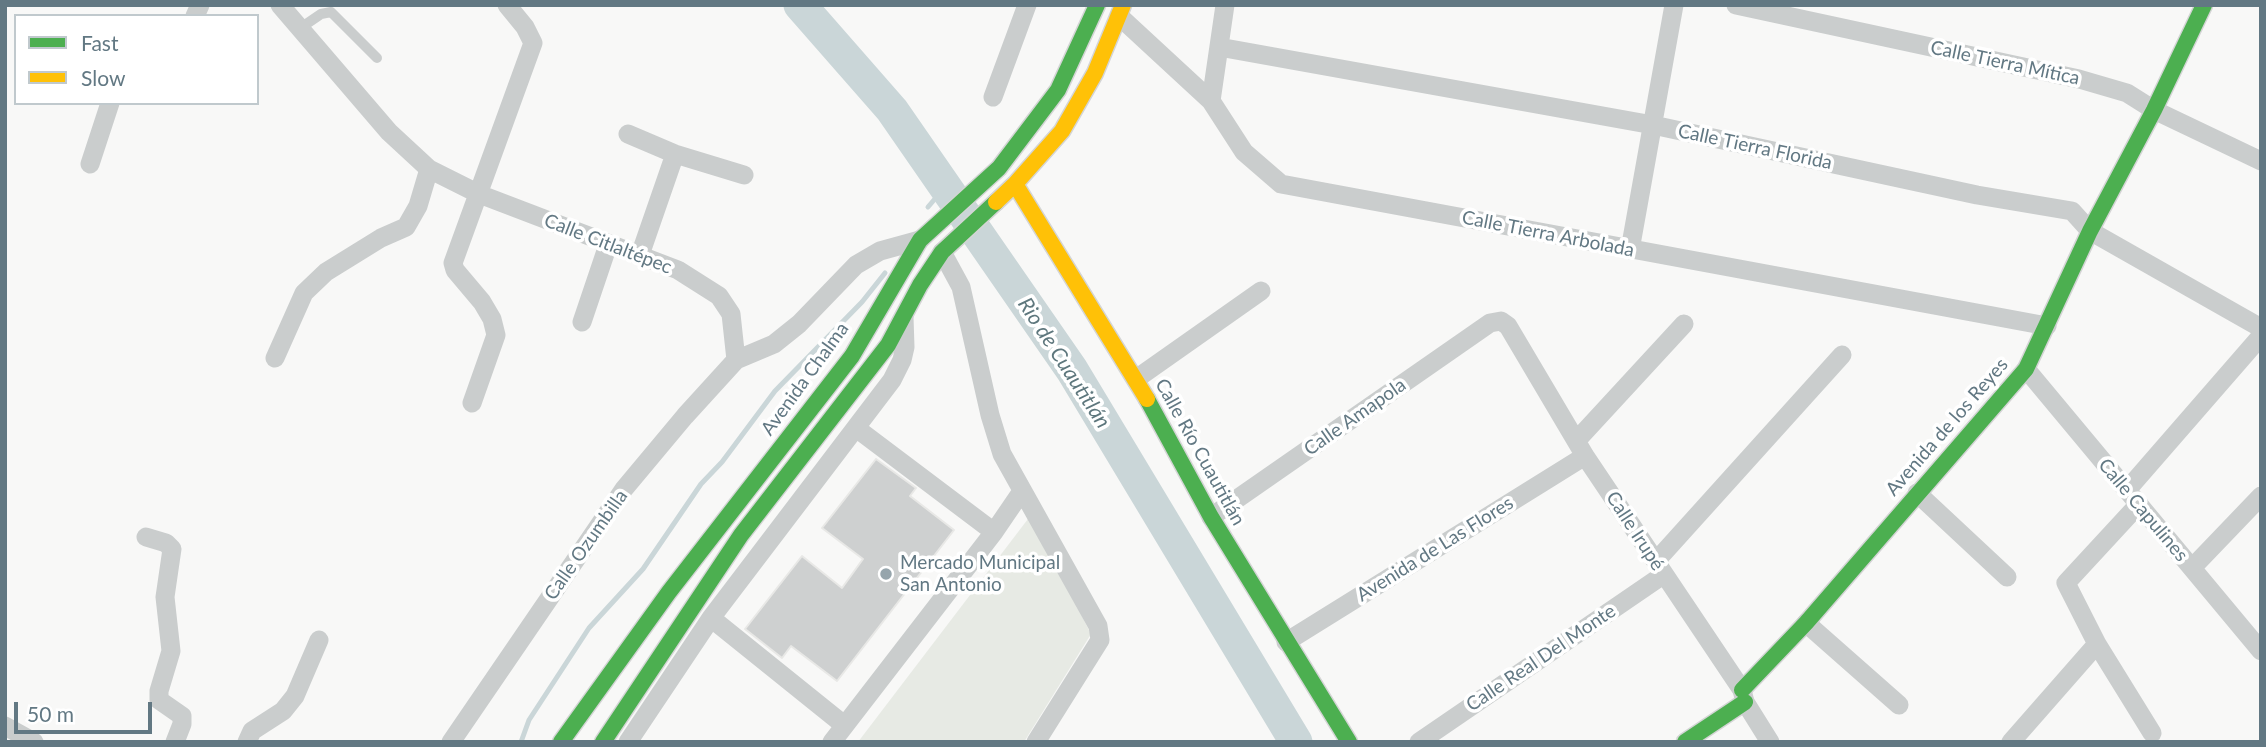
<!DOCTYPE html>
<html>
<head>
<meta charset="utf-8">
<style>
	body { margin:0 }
	#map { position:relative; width:2266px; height:747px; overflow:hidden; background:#f8f8f7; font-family:Lato,sans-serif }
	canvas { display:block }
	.frame { position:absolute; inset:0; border:7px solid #627883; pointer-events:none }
	.legend { position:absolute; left:14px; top:14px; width:245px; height:91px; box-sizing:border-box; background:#fff; border:2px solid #c0c9cd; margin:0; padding:9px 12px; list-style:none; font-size:21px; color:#627883 }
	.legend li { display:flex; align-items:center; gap:14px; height:35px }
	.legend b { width:35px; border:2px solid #c0c9cd }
	.scale { position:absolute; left:14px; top:702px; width:138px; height:32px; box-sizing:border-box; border:4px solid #627883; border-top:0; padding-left:9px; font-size:21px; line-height:24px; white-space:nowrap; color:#627883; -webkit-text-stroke:5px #fff; paint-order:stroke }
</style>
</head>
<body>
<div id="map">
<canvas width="2266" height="747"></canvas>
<div class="frame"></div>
<ul class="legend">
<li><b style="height:9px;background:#4caf50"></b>Fast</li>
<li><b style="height:9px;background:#ffc107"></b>Slow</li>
</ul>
<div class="scale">50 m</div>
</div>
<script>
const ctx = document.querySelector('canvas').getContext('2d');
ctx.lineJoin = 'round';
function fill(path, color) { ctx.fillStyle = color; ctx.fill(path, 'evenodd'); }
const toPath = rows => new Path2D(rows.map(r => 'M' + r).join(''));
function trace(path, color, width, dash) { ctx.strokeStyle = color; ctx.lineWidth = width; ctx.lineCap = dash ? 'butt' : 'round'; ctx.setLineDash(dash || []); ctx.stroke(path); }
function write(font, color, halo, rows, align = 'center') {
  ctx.font = font + ' Lato,sans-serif'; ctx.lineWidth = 7; ctx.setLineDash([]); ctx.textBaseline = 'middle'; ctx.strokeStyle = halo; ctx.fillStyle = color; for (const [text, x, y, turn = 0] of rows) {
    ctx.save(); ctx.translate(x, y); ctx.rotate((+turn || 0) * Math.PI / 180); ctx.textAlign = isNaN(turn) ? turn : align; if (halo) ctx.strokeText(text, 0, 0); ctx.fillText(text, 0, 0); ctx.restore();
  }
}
const green = toPath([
	[1031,515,1091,634,1024,742,858,742]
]);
const stream = toPath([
	[928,207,945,187],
	[521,742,529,720,589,628,643,569,701,484,722,462,775,391,862,302,885,273]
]);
const river = toPath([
	[800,5,892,110,1072,370,1296,742]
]);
const building = toPath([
	[876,459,916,488,910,496,954,530,837,681,791,646,782,658,745,629,802,556,842,588,863,559,822,528,876,459]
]);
const lane = toPath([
	[299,29,321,14,331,12,377,58]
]);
const street = toPath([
	[280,5,389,132,429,169,479,194,678,270,719,296,731,314,736,360],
	[1736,5,2079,79,2127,93,2154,110,2261,161],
	[195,16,200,5],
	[1119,16,1211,101,1244,152,1281,184,2047,326],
	[1219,47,1653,125,1977,195,2072,211,2090,231,2261,328],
	[993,97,1027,5],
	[1211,101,1225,5],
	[628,134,675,154,744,175],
	[90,164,110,103],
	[1630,250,1674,5],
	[942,252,961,287,990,415,1002,454,1098,626,1100,640,1036,742],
	[640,255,675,154],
	[582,322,608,245],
	[275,358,304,293,326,272,381,238,406,227,418,206,429,169],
	[2026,369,2261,651],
	[1136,379,1261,291],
	[472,403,496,335,492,319,482,302,455,270,453,263,533,43,525,27,507,5],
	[856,428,994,532],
	[1577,440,1684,324],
	[2127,490,2261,336],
	[1917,493,2007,577],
	[2139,504,2066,583,2097,644,2152,733],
	[1211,517,1490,323,1501,321,1508,326,1585,456,1742,690,1745,702,1770,742],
	[146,537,166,543,172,549,165,597,171,651,159,691,159,700,182,716,182,724,175,742],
	[1657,560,1842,355],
	[2192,568,2261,496],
	[711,618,844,725],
	[1806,623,1899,705],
	[1286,642,1585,456],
	[5,726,34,742],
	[247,742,252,731,283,711,295,696,319,640],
	[451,742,624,489,685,416,736,360,774,344,799,324,856,265,880,251,920,240],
	[628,742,711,618,892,380,902,360,905,347,904,317],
	[832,742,994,532,1022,491],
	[1419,742,1663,575],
	[2011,742,2097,644]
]);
const fast = toPath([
	[1147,399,1211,517,1349,742],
	[1742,690,1806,623,2026,369,2090,231,2154,110,2204,5],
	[561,742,669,592,852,356,920,240,999,168,1058,90,1097,5],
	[603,742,741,535,888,345,920,285,942,252,996,202],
	[1685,742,1745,702]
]);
const slow = toPath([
	[1015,184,1147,399],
	[996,202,1015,184,1062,131,1095,73,1123,5]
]);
const markers = [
	[886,574,7,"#96a5ac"]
];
const streetNames = [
	["Calle Tierra Mítica",2005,63,12],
	["Calle Tierra Florida",1755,147,12],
	["Calle Tierra Arbolada",1548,234,11],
	["Calle Citlaltépec",608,244,21],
	["Avenida Chalma",805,379,-54],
	["Calle Amapola",1355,417,-35],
	["Avenida de los Reyes",1947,427,-49],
	["Calle Río Cuautitlán",1200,452,61],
	["Calle Capulines",2143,510,50],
	["Calle Irupé",1635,531,57],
	["Calle Ozumbilla",586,545,-55],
	["Avenida de Las Flores",1435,549,-32],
	["Calle Real Del Monte",1541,658,-34]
];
const poiNames = [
	["Mercado Municipal",900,563],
	["San Antonio",900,585]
];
const waterNames = [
	["Rio de Cuautitlán",1064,363,57]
];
fill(green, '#e7eae4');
trace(stream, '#cad6d8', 5);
trace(river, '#cad6d8', 33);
fill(building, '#ced0d0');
trace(building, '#e8e8e6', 2);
trace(fast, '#d4d5d5', 19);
trace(slow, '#d4d5d5', 19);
trace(lane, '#cacdcd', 10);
trace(street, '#cacdcd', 19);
trace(fast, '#4caf50', 16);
trace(slow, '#ffc107', 16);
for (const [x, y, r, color] of markers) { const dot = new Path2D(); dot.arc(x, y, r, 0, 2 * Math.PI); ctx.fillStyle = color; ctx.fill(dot); trace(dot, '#fff', 2.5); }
write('19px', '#627883', '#fff', streetNames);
write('19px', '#627883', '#fff', poiNames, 'left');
write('italic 21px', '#5e777d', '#fff', waterNames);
</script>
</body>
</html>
